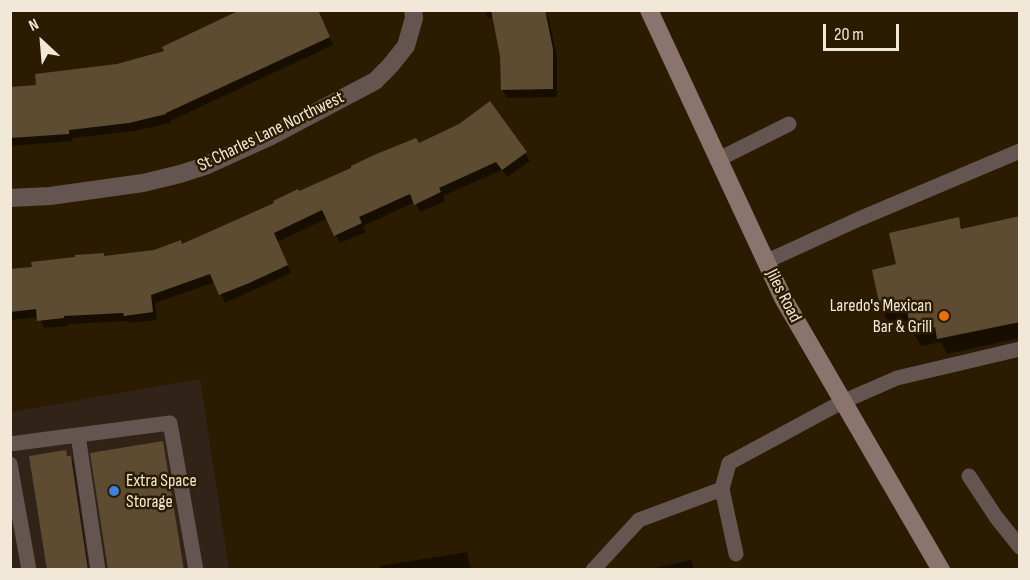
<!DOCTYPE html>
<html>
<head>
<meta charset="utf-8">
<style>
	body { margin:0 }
	#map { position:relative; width:1030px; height:580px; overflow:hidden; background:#2b1c01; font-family:"Sofia Sans Condensed",sans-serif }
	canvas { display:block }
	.frame { position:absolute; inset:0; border:12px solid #f2e8d8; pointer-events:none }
	.north { position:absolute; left:12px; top:12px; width:60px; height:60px; -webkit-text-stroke:4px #2b1c01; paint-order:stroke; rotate:334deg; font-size:16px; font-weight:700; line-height:24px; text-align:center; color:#f2e8d8 }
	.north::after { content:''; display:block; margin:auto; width:21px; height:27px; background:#f2e8d8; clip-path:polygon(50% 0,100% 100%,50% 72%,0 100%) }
	.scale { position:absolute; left:823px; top:24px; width:76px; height:27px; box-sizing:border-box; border:3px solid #f2e8d8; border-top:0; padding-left:8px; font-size:18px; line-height:21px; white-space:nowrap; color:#f2e8d8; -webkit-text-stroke:4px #2b1c01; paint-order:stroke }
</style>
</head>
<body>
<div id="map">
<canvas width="1030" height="580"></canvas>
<div class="frame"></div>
<div class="north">N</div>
<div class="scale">20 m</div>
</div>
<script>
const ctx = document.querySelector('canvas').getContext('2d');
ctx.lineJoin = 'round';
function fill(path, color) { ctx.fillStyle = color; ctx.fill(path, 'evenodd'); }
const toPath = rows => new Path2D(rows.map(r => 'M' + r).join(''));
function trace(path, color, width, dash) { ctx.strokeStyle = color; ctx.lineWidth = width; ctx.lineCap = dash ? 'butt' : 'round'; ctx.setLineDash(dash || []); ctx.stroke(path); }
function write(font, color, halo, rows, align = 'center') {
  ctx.font = font + ' "Sofia Sans Condensed",sans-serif'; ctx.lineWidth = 5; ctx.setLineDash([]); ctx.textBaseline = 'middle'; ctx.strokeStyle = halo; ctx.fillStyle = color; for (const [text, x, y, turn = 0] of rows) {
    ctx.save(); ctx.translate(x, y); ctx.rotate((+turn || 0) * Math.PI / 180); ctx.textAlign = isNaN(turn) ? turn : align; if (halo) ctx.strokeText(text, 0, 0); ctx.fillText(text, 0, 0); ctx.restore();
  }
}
const commercial = toPath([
	[200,379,229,569,11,570,11,412]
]);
const shadow = toPath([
	[317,10,333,45,170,121,170,123,134,131,72,138,73,141,10,146,10,89,37,87],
	[484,10,544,11,549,19,557,58,557,97,507,98,502,89,502,55,494,16,489,19],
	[419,145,525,153,530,161,507,177,502,170,443,196,445,201,420,212,415,202,363,226,366,232,340,243,328,218,277,242,291,273,225,303,215,282,155,303,157,320,130,323,128,321,68,324,68,326,44,328,39,317,10,320,10,271,182,246,299,193],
	[1020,218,1020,338,947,354,941,342,921,346,913,332,910,320,890,325,882,310,897,265,958,219,964,230],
	[942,324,943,327,915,333,915,330],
	[162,442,184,570,109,570],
	[65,452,68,458,70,457,73,461,89,570,49,570],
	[467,552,471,570,380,570,379,566],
	[691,560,694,570,646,570]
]);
const building = toPath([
	[240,10,318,10,330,37,166,113,166,114,129,123,69,130,69,134,10,138,10,87,36,85,35,74,117,64,164,51,162,47],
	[491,10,545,10,553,49,553,89,501,90,500,56],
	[490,101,527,152,502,170,496,162,439,188,441,192,414,205,410,194,359,217,362,223,334,236,322,210,274,233,288,265,247,284,219,295,210,274,151,295,153,312,124,316,123,313,64,316,64,318,37,321,36,309,10,312,10,269,32,267,31,262,75,257,75,255,104,253,104,256,154,250,181,240,182,244,274,203,273,201,298,189,299,191,351,168,351,166,374,155,416,138,419,143,459,124],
	[1020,216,1020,322,937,339,935,327,911,332,906,305,881,311,872,270,896,264,889,233,959,217,961,229],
	[163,441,184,570,108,570,90,453],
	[66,450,67,456,71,456,88,570,47,570,29,456]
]);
const lane = toPath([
	[717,160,789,124],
	[765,262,859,219,1020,151],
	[78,435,170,423,196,570],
	[10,444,78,435,98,570],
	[10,464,29,570],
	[969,476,996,517,1020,547],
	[736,554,722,489,729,463,842,402,897,378,1020,349],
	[593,570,639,520,722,489]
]);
const street = toPath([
	[10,198,50,196,143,183,180,174,205,166,271,136,375,81,390,66,406,46,414,18,413,10]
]);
const secondary = toPath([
	[649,10,783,298,941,570]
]);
const markers = [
	[944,316,6,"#e8710a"],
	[114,491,6,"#3f7fe0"]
];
const streetNames = [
	["St Charles Lane Northwest",271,132,-26],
	["Jiles Road",783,296,63]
];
const poiNames = [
	["Laredo's Mexican",932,306],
	["Bar & Grill",932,327],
	["Extra Space",126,481,"left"],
	["Storage",126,502,"left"]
];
fill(commercial, '#312317');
fill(shadow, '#0007');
fill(building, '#5d4c31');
trace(lane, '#655551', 15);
trace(street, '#655551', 18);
trace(secondary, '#8c746e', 18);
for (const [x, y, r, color] of markers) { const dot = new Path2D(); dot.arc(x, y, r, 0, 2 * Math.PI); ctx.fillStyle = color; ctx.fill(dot); trace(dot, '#2b1c01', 2); }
write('18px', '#f2e8d8', '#2b1c01', streetNames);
write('18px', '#f2e8d8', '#2b1c01', poiNames, 'right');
</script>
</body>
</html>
